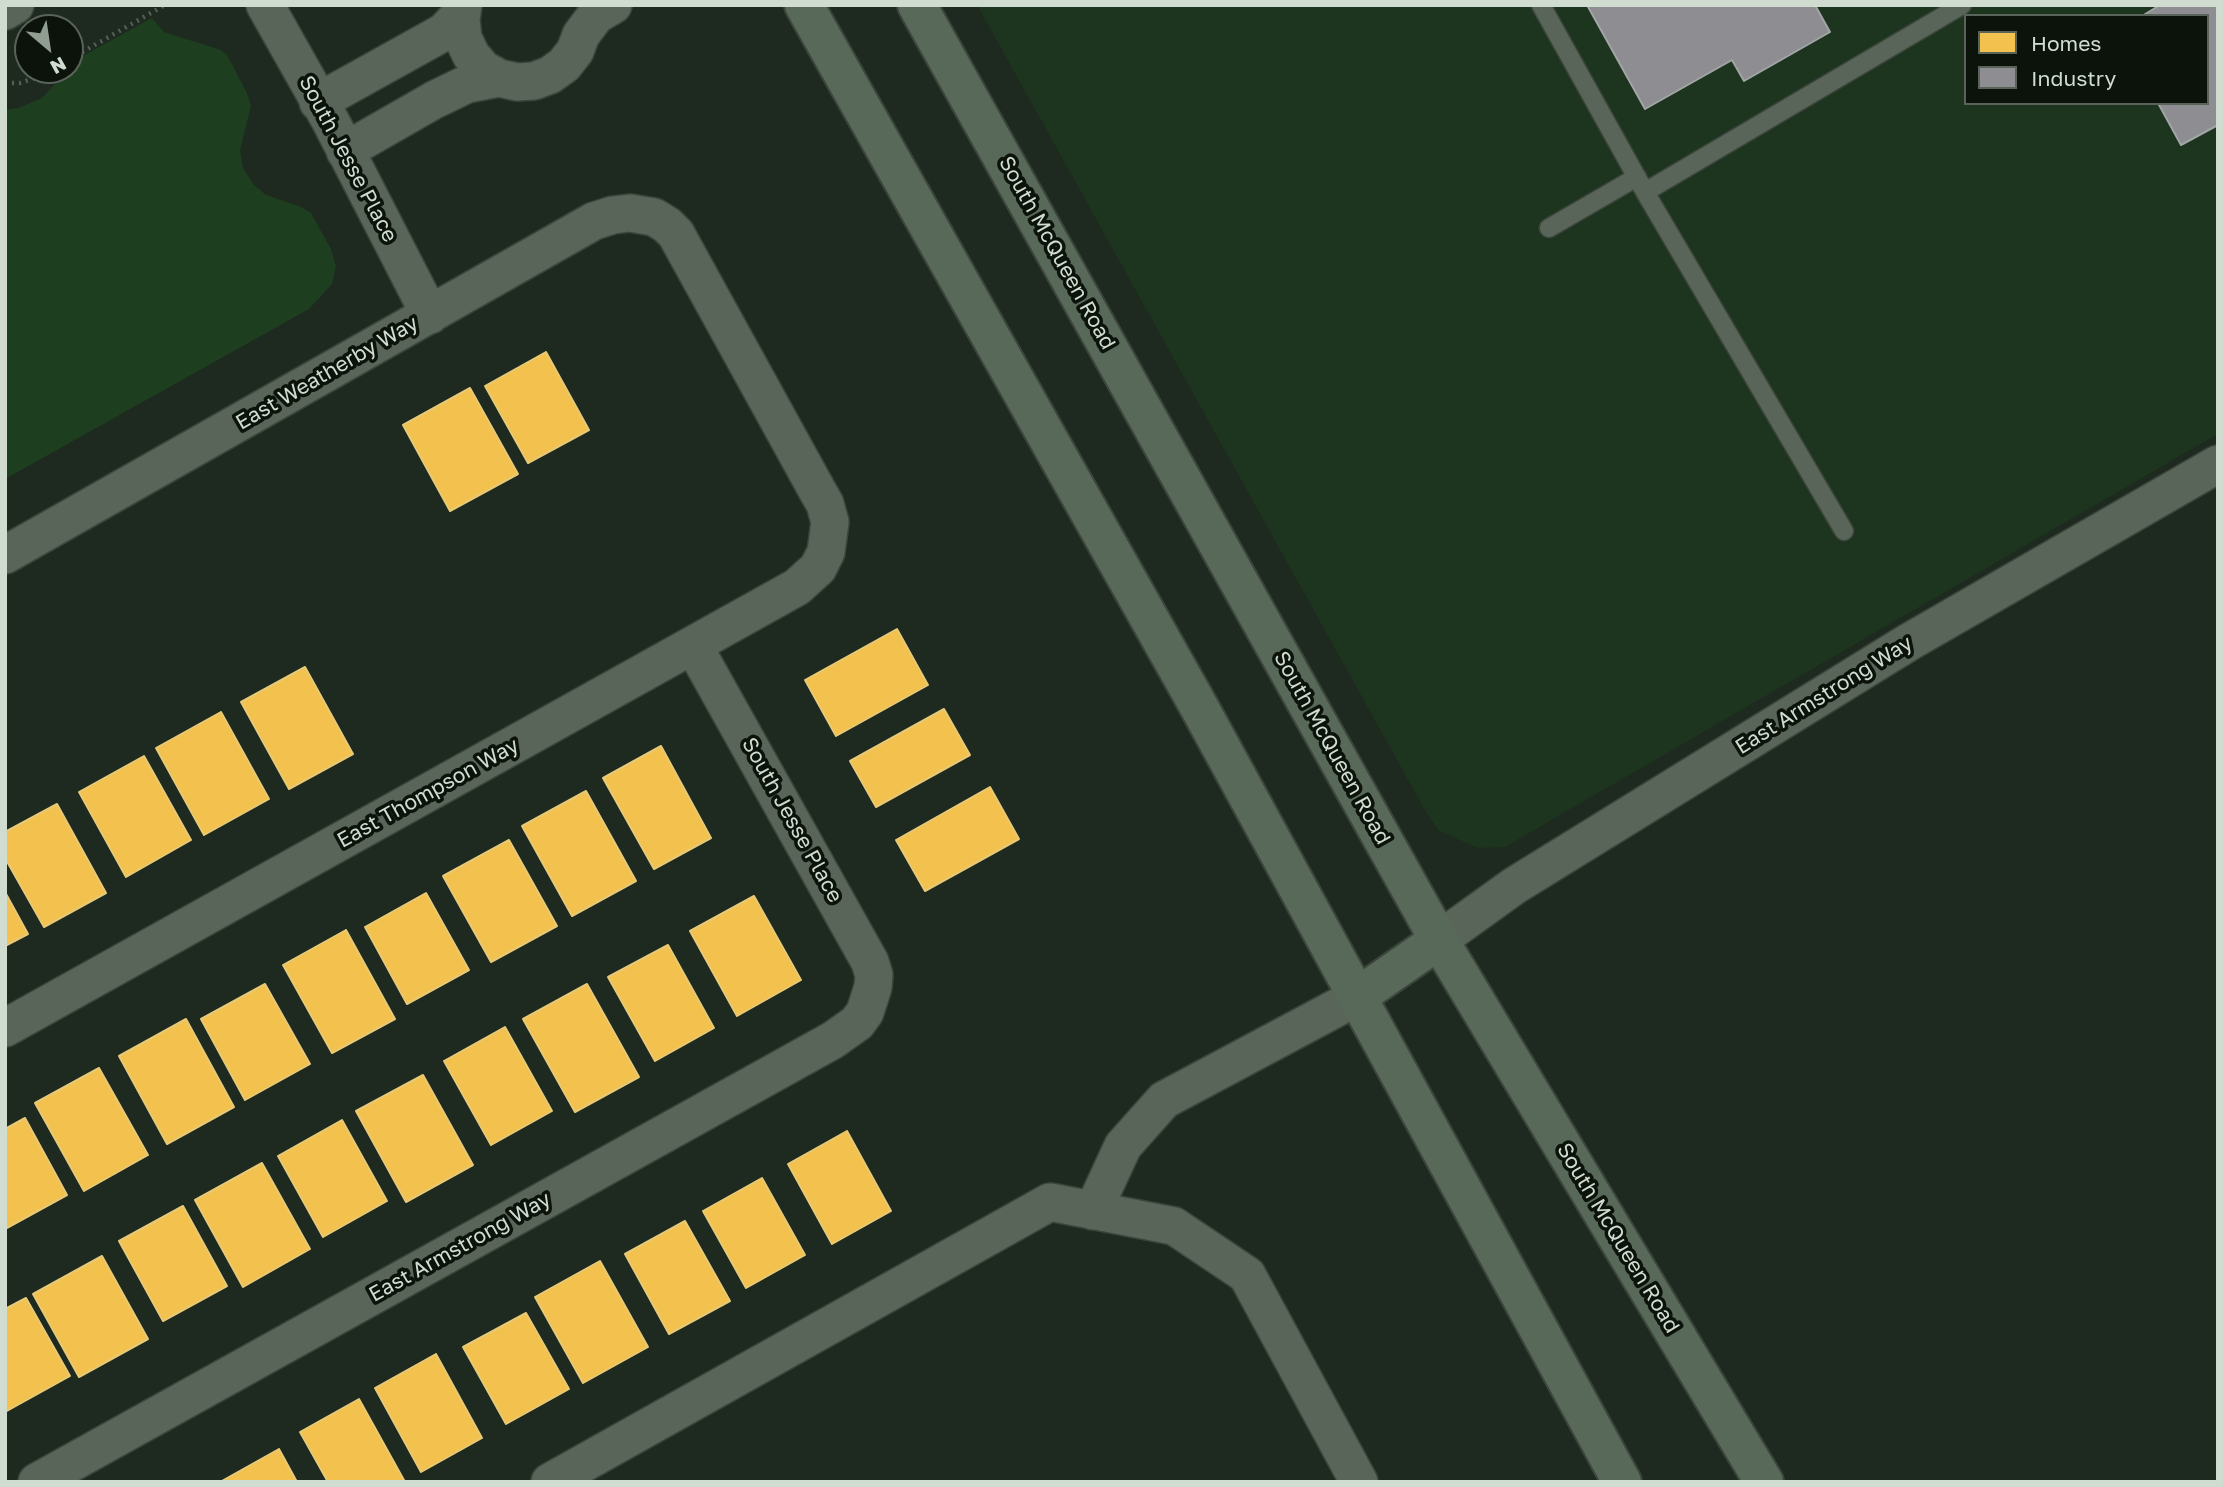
<!DOCTYPE html>
<html>
<head>
<meta charset="utf-8">
<style>
	body { margin:0 }
	#map { position:relative; width:2223px; height:1487px; overflow:hidden; background:#1e291f; font-family:"Golos Text",sans-serif }
	canvas { display:block }
	.frame { position:absolute; inset:0; border:7px solid #d1dcd0; pointer-events:none }
	.legend { position:absolute; left:1964px; top:14px; width:245px; height:91px; box-sizing:border-box; background:#0b130b; border:2px solid #5a635a; margin:0; padding:9px 12px; list-style:none; font-size:21px; color:#d1dcd0 }
	.legend li { display:flex; align-items:center; gap:14px; height:35px }
	.legend b { width:35px; border:2px solid #5a635a }
	.north { position:absolute; left:14px; top:14px; width:70px; height:70px; box-sizing:border-box; background:#0b130b; border:2px solid #5a635a; border-radius:50%; rotate:151deg; font-size:19px; font-weight:700; line-height:28px; text-align:center; color:#d1dcd0 }
	.north::after { content:''; display:block; margin:auto; width:24px; height:32px; background:#929d92; clip-path:polygon(50% 0,100% 100%,50% 72%,0 100%) }
</style>
</head>
<body>
<div id="map">
<canvas width="2223" height="1487"></canvas>
<div class="frame"></div>
<ul class="legend">
<li><b style="height:19px;background:#f2c14e"></b>Homes</li>
<li><b style="height:19px;background:#8d8d92"></b>Industry</li>
</ul>
<div class="north">N</div>
</div>
<script>
const ctx = document.querySelector('canvas').getContext('2d');
ctx.lineJoin = 'round';
function fill(path, color) { ctx.fillStyle = color; ctx.fill(path, 'evenodd'); }
const toPath = rows => new Path2D(rows.map(r => 'M' + r).join(''));
function trace(path, color, width, dash) { ctx.strokeStyle = color; ctx.lineWidth = width; ctx.lineCap = dash ? 'butt' : 'round'; ctx.setLineDash(dash || []); ctx.stroke(path); }
function write(font, color, halo, rows, align = 'center') {
  ctx.font = font + ' "Golos Text",sans-serif'; ctx.lineWidth = 7; ctx.setLineDash([]); ctx.textBaseline = 'middle'; ctx.strokeStyle = halo; ctx.fillStyle = color; for (const [text, x, y, turn = 0] of rows) {
    ctx.save(); ctx.translate(x, y); ctx.rotate((+turn || 0) * Math.PI / 180); ctx.textAlign = isNaN(turn) ? turn : align; if (halo) ctx.strokeText(text, 0, 0); ctx.fillText(text, 0, 0); ctx.restore();
  }
}
const built = toPath([
	[977,5,2218,5,2218,434,1505,847,1478,848,1439,831,1427,814],
	[1966,16,2207,16,2207,103,1966,103]
]);
const green = toPath([
	[152,18,164,32,221,50,227,55,247,93,251,106,240,150,243,168,253,184,266,195,299,206,311,213,331,249,336,266,332,284,309,309,5,479,5,110,18,108,42,98,55,84,52,73,57,70,70,70,70,63]
]);
const homes = toPath([
	[546,352,589,430,528,463,485,386,546,352],
	[470,388,518,474,450,511,403,425,470,388],
	[897,629,928,685,836,736,805,680,897,629],
	[305,667,353,754,289,789,241,702,305,667],
	[944,709,970,755,876,807,850,761,944,709],
	[221,712,269,799,204,835,156,748,221,712],
	[661,746,711,838,654,869,603,778,661,746],
	[144,756,191,840,126,877,79,792,144,756],
	[990,787,1019,839,925,891,896,840,990,787],
	[586,791,636,881,572,916,522,826,586,791],
	[57,804,106,893,44,927,5,858,5,832,57,804],
	[509,840,557,926,491,962,443,876,509,840],
	[5,892,28,934,5,946,5,892],
	[426,893,469,970,407,1004,365,927,426,893],
	[754,896,801,980,737,1016,690,931,754,896],
	[346,930,395,1019,332,1053,283,965,346,930],
	[668,945,714,1028,655,1061,608,977,668,945],
	[265,984,310,1064,245,1100,201,1019,265,984],
	[587,984,639,1077,575,1112,523,1019,587,984],
	[186,1019,234,1107,167,1144,119,1056,186,1019],
	[505,1027,552,1111,491,1145,444,1061,505,1027],
	[99,1068,148,1155,84,1191,35,1103,99,1068],
	[423,1075,473,1165,406,1202,356,1111,423,1075],
	[25,1118,67,1195,5,1229,5,1129,25,1118],
	[342,1120,387,1201,323,1237,278,1156,342,1120],
	[847,1131,891,1211,832,1244,788,1164,847,1131],
	[262,1163,310,1249,243,1287,195,1200,262,1163],
	[762,1178,805,1255,746,1288,703,1211,762,1178],
	[183,1206,227,1286,163,1321,119,1241,183,1206],
	[685,1221,730,1301,669,1334,625,1254,685,1221],
	[102,1256,148,1339,79,1377,33,1294,102,1256],
	[600,1261,648,1347,583,1383,535,1297,600,1261],
	[26,1298,70,1376,5,1412,5,1309,26,1298],
	[526,1313,569,1389,506,1424,463,1347,526,1313],
	[436,1354,482,1438,421,1472,375,1388,436,1354],
	[359,1399,405,1482,328,1482,300,1432,359,1399],
	[279,1449,297,1482,220,1482,279,1449]
]);
const industry = toPath([
	[1587,5,1815,5,1830,32,1744,81,1732,60,1645,109,1587,5],
	[2160,5,2218,5,2218,125,2181,145,2158,103,2207,103,2207,16,2142,16,2160,5]
]);
const path = toPath([
	[70,59,165,5],
	[5,83,20,83,40,76,51,70]
]);
const service = toPath([
	[1541,5,1645,192,1962,5],
	[1645,192,1844,531],
	[1549,228,1637,177]
]);
const minor = toPath([
	[265,5,331,122,430,315],
	[463,5,461,20,463,38,471,55,483,69,499,78,517,82,534,81,550,75,564,65,575,51,581,35,596,15,613,5],
	[5,11,15,5],
	[318,102,444,32,462,13],
	[345,151,434,100,467,84,499,78],
	[5,555,594,221,613,215,630,213,654,217,667,225,676,234,817,490,825,504,830,522,826,552,818,568,797,587,5,1028],
	[1439,940,1514,886,1909,642,2218,464],
	[1093,1211,1123,1146,1164,1100,1357,997],
	[37,1482,833,1040,857,1023,865,1012,873,987,874,975,870,962,693,645],
	[550,1482,1050,1202,1174,1226,1247,1275,1359,1482]
]);
const secondary = toPath([
	[804,5,1198,705,1622,1482],
	[917,5,1439,940,1764,1482],
	[1357,997,1439,940]
]);
const streetNames = [
	["South Jesse Place",348,159,62],
	["South McQueen Road",1057,253,61],
	["East Weatherby Way",327,373,-30],
	["East Armstrong Way",1824,695,-32],
	["South McQueen Road",1332,748,61],
	["East Thompson Way",428,793,-29],
	["South Jesse Place",792,820,61],
	["South McQueen Road",1618,1238,59],
	["East Armstrong Way",460,1247,-29]
];
fill(built, '#1d341e');
fill(green, '#1d3f1f');
fill(homes, '#f2c14e');
trace(homes, '#e8c975', 2);
fill(industry, '#8d8d92');
trace(industry, '#a1a5a5', 2);
trace(service, '#3b453c', 21);
trace(minor, '#3b453c', 40);
trace(secondary, '#3b453c', 42);
trace(path, '#566156', 4.5, [2, 5]);
trace(service, '#586558', 18);
trace(minor, '#586558', 37);
trace(secondary, '#586959', 38);
write('21px', '#d1dcd0', '#0b130b', streetNames);
</script>
</body>
</html>
